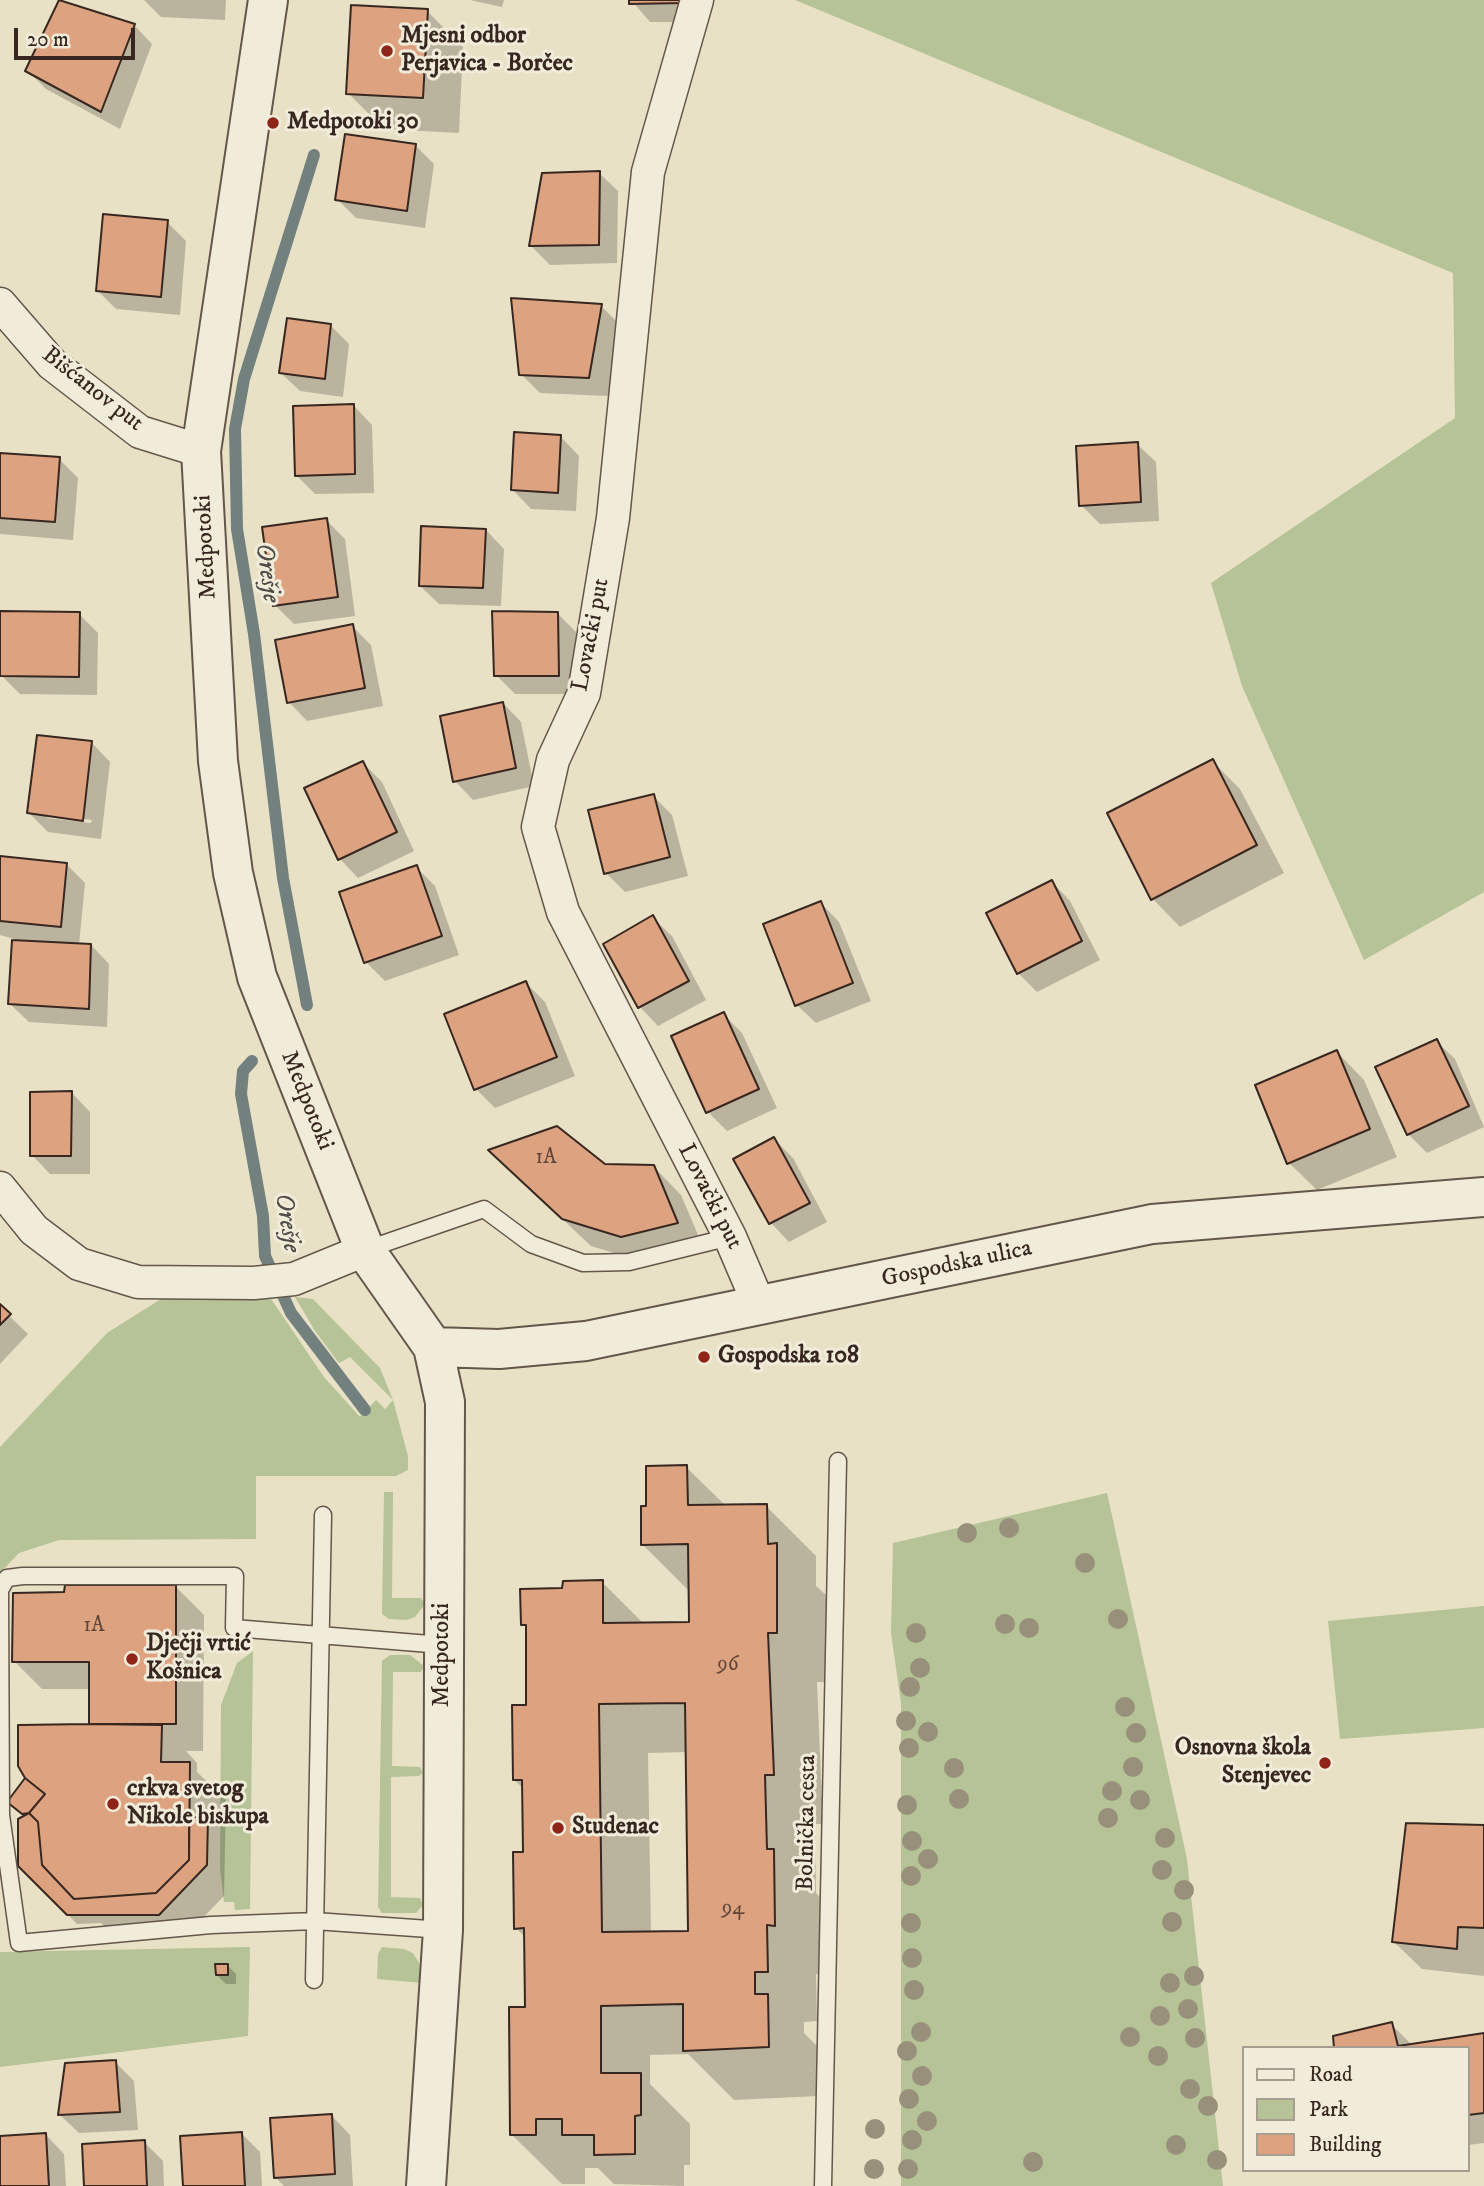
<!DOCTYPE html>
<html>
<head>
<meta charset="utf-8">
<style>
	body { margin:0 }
	#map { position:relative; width:1484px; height:2186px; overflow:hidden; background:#e9e1c6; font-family:"IM FELL DW Pica",serif }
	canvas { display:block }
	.legend { position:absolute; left:1242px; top:2046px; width:228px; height:126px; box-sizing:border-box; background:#f1ecda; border:2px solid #a79d90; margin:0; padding:9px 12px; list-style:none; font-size:21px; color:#372720 }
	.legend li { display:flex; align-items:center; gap:14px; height:35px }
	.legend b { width:35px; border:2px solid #a79d90 }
	.scale { position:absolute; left:14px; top:28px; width:121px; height:32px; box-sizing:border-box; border:4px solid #372720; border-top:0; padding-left:9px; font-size:21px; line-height:24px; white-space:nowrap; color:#372720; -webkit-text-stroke:5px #f1ecda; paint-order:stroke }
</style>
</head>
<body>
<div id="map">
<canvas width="1484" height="2186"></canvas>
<ul class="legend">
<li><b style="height:9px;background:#f1ecda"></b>Road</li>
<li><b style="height:19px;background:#b5c396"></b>Park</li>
<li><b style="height:19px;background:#dda27f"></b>Building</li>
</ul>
<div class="scale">20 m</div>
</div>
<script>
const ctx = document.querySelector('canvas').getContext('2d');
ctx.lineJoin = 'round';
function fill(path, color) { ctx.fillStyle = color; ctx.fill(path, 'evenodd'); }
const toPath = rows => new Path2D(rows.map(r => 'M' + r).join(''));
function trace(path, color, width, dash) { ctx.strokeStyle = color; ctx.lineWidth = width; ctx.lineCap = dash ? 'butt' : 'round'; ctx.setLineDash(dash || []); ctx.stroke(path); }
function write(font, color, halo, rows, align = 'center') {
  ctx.font = font + ' "IM FELL DW Pica",serif'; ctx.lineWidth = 6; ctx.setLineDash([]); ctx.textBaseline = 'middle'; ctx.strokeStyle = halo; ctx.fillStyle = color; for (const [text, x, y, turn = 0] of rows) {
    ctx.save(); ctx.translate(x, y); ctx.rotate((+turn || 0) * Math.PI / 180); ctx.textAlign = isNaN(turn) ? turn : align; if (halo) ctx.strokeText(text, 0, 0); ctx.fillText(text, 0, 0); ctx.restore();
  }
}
const green = toPath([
	[795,0,1484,0,1484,892,1364,960,1242,686,1211,583,1455,418,1453,273],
	[269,1296,324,1377,360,1417,376,1400,385,1409,393,1400,350,1357,339,1363,315,1331,295,1297,313,1299,380,1368,393,1400,408,1456,408,1470,396,1476,256,1476,256,1539,59,1540,19,1553,0,1573,0,1447,107,1333,161,1299],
	[384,1492,393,1492,392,1598,421,1598,425,1604,415,1617,407,1620,389,1619,382,1614],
	[1107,1493,1187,1859,1223,2186,901,2186,901,1703,891,1633,893,1543],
	[1484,1606,1484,1728,1340,1739,1328,1621],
	[253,1651,250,1909,235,1910,234,1902,224,1902,220,1869,221,1705,237,1663],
	[390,1655,410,1655,424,1666,421,1672,393,1672,392,1766,420,1767,423,1773,419,1776,391,1777,391,1897,420,1898,423,1905,416,1913,382,1913,378,1907,382,1661],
	[250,1947,248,2036,0,2067,0,1952],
	[382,1947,404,1949,413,1953,419,1963,422,1983,377,1979,378,1954]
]);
const shadow = toPath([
	[144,0,226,0,225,20,161,17],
	[470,0,504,0,502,7],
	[631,0,703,0,702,22,650,22],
	[427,11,463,47,459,133,384,129,348,93],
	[134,25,152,44,120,129,46,89,27,70],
	[416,146,434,164,425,228,356,218,337,199],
	[599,173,618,191,617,263,550,265,531,246],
	[167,222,186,241,180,315,116,309,98,291],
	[601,306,620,325,608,396,540,393,521,374],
	[331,326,349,344,343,397,300,391,281,373],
	[354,406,372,425,374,493,315,494,296,475],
	[561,437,579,456,576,511,531,509,513,490],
	[1137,444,1156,462,1159,521,1100,524,1081,505],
	[0,454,59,459,78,478,73,540,0,534],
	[326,520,345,539,355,616,294,624,275,605],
	[486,530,504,549,501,606,439,604,420,586],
	[557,613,576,632,578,694,515,694,496,675],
	[79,614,98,633,97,695,20,694,1,675],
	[352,626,371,645,383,706,307,721,289,702],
	[503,703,521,722,534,786,473,800,455,781],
	[92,743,110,762,101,839,48,832,29,813],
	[47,814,92,820,91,823,47,818],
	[1212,761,1240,789,1284,873,1180,927,1153,899],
	[363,763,382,782,414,851,358,878,340,859],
	[653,796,672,815,688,876,625,892,606,873],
	[0,858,67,865,85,883,79,945,91,945,109,964,107,1027,29,1022,10,1004,14,939,0,935],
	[416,867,435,886,459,955,385,981,366,962],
	[1052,882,1070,901,1100,960,1037,992,1018,973],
	[821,903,839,922,871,1001,816,1023,797,1005],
	[653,918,672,936,706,1000,658,1026,640,1007],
	[526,983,545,1002,575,1076,495,1108,476,1089],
	[724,1015,742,1033,777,1108,727,1131,708,1112,674,1037],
	[1436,1041,1455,1059,1484,1127,1427,1153,1408,1134],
	[1337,1052,1364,1080,1397,1157,1317,1190,1289,1163],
	[72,1093,90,1112,90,1174,50,1174,32,1155],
	[774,1139,793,1158,827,1222,789,1242,771,1223,736,1160],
	[604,1166,653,1166,681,1195,705,1251,650,1264,591,1246,519,1178],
	[0,1307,28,1334,0,1364],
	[686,1467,726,1506,766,1506,816,1556,816,1586,826,1595,827,1682,817,1682,823,1824,815,1824,816,1893,823,1901,824,1975,816,1974,817,2021,804,2022,804,2033,817,2046,818,2096,734,2100,688,2054,650,2055,650,2084,690,2124,690,2165,684,2165,684,2186,614,2184,598,2168,585,2168,585,2184,562,2184,512,2135,527,2009,526,1938,516,1928,525,1854,524,1789,514,1780,528,1706,528,1629,522,1624,564,1590,602,1582,645,1625,691,1624,690,1592,643,1545,648,1508],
	[687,1752,690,1932,651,1933,648,1753],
	[176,1587,204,1615,203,1751,186,1751,197,1763,197,1772,226,1800,224,1896,192,1929,112,1934,101,1923,77,1924,20,1865,20,1820,24,1815,18,1811,94,1727,90,1724,90,1689,42,1689,14,1661],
	[1484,1827,1484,1976,1422,1969,1394,1942],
	[227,1965,236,1974,236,1984,226,1984,217,1975],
	[1391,2024,1412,2045,1484,2035,1484,2143,1468,2145,1468,2048,1336,2048],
	[115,2062,134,2081,138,2130,79,2133,60,2115],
	[332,2116,350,2135,353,2186,284,2186,275,2177],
	[241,2133,260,2152,262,2186,185,2186],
	[46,2135,64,2154,66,2186,0,2186,0,2138],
	[144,2142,163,2161,164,2186,86,2186]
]);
const stream = toPath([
	[307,1005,283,878,254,634,237,529,235,429,244,379,314,155],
	[252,1061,243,1071,241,1094,263,1216,265,1256,291,1313,365,1410]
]);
const building = toPath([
	[59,0,135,24,101,112,25,71,59,0],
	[629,0,684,0,684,3,629,4,629,0],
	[351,5,428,9,423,98,346,94,351,5],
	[345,134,416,144,407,211,335,200,345,134],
	[600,171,599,245,529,246,542,173,600,171],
	[103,214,168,220,161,297,96,291,103,214],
	[511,298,602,304,589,378,519,375,511,298],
	[287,318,331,324,325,379,279,373,287,318],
	[354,404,355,474,295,476,293,406,354,404],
	[514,432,561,435,558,493,511,490,514,432],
	[1138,442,1141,502,1079,506,1076,446,1138,442],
	[0,453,60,457,55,522,0,518,0,453],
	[327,518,338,597,273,606,262,527,327,518],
	[421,526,486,529,483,588,419,586,421,526],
	[0,611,80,612,79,677,0,676,0,611],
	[492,611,558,612,559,676,494,676,492,611],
	[353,624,365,688,287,703,275,640,353,624],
	[503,702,516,768,453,782,440,716,503,702],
	[37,735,92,741,83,821,27,813,37,735],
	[1213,759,1257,845,1151,900,1107,813,1213,759],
	[363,761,397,832,338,860,304,788,363,761],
	[654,794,670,857,604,874,588,810,654,794],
	[0,856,67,863,61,927,0,921,0,856],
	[417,865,442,936,364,963,339,892,417,865],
	[1052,880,1082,941,1017,974,986,913,1052,880],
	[821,901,853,983,795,1006,763,924,821,901],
	[653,915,689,981,638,1008,603,944,653,915],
	[12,940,91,944,89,1009,8,1004,12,940],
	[526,981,557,1057,474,1090,444,1014,526,981],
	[724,1012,759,1089,706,1113,671,1036,724,1012],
	[1437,1039,1469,1106,1407,1135,1375,1067,1437,1039],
	[1337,1050,1370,1129,1287,1164,1255,1085,1337,1050],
	[72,1091,71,1156,30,1156,30,1092,72,1091],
	[557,1126,605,1164,654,1165,678,1223,621,1237,562,1219,488,1150,557,1126],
	[774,1137,810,1203,769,1224,733,1159,774,1137],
	[0,1304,11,1314,0,1325,0,1304],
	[687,1465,688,1505,767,1504,768,1544,777,1543,777,1633,768,1633,774,1775,765,1775,767,1849,774,1849,775,1926,767,1925,768,1972,755,1972,755,1994,768,1994,769,2047,683,2051,683,2004,601,2006,601,2073,641,2073,641,2115,635,2116,635,2154,594,2155,594,2135,562,2135,562,2119,536,2119,536,2135,510,2135,509,2007,525,2007,524,1928,514,1929,513,1852,523,1852,522,1780,513,1780,512,1705,526,1705,526,1625,521,1625,520,1589,562,1588,563,1581,603,1580,603,1623,689,1622,688,1544,641,1545,641,1506,646,1506,646,1466,687,1465],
	[685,1703,688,1931,602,1932,599,1704,685,1703],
	[65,1585,176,1585,176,1724,89,1724,89,1662,12,1662,13,1593,64,1592,65,1585],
	[89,1724,162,1725,161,1762,190,1762,189,1860,156,1893,74,1899,42,1865,38,1822,29,1813,45,1794,25,1778,18,1766,18,1725,89,1724],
	[25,1778,45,1794,29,1813,22,1814,7,1802,25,1778],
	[29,1813,38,1822,42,1865,74,1899,156,1893,189,1860,189,1817,208,1817,207,1865,159,1915,67,1915,18,1866,18,1819,29,1813],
	[1406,1823,1484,1825,1484,1928,1458,1927,1457,1949,1392,1942,1406,1823],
	[215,1964,228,1964,228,1975,216,1975,215,1964],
	[1392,2022,1398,2046,1484,2033,1484,2113,1468,2115,1468,2048,1334,2048,1333,2036,1392,2022],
	[116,2060,120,2112,58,2115,65,2063,116,2060],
	[332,2114,335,2174,274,2178,270,2118,332,2114],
	[242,2132,245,2186,183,2186,180,2136,242,2132],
	[46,2133,49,2186,0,2186,0,2136,46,2133],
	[145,2140,147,2186,84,2186,82,2144,145,2140]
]);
const service = toPath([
	[365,1250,484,1209,531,1244,583,1263,629,1262,730,1237],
	[442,1645,234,1628,235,1576,23,1576,7,1578,0,1590,1,1815,19,1943,211,1925,315,1921,443,1930],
	[314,1980,323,1515],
	[823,2186,838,1461]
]);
const minor = toPath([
	[697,0,648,172,613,518,584,693,553,760,538,827,563,912,730,1237,760,1307],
	[0,304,52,364,140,432,201,451],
	[0,1188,34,1230,79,1264,138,1282,254,1283,294,1279,365,1250]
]);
const tertiary = toPath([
	[268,0,201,451,218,761,233,873,257,977,365,1250,433,1347,445,1402,443,1930,426,2186],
	[433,1347,499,1349,586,1341,1152,1224,1484,1197]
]);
const trees = [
	[1009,1528],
	[967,1533],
	[1085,1563],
	[1118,1619],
	[1005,1624],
	[1029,1628],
	[916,1633],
	[920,1668],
	[910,1687],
	[1125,1707],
	[906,1721],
	[928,1732],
	[1136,1733],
	[909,1748],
	[1133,1767],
	[954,1768],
	[1112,1791],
	[959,1799],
	[1140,1800],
	[907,1805],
	[1108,1818],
	[1165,1838],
	[912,1841],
	[928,1859],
	[1162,1870],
	[911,1876],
	[1184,1890],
	[1172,1922],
	[911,1923],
	[912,1958],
	[1194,1976],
	[1170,1983],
	[914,1990],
	[1188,2009],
	[1160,2016],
	[921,2032],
	[1130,2037],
	[1195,2038],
	[907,2051],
	[1158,2056],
	[922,2076],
	[1190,2089],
	[909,2099],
	[1208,2106],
	[927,2121],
	[875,2129],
	[912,2140],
	[1176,2145],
	[1217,2160],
	[1033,2162],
	[874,2169],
	[908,2169]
];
const markers = [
	[387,51,7,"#8f2418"],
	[273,123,7,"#8f2418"],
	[704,1357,7,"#8f2418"],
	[132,1659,7,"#8f2418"],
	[1325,1763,7,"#8f2418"],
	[113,1804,7,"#8f2418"],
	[558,1828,7,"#8f2418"]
];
const numberNames = [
	["1A",546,1159],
	["1A",94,1627],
	["96",728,1666],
	["94",733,1910]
];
const poiNames = [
	["Mjesni odbor",401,37],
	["Perjavica - Borčec",401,65],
	["Medpotoki 30",287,123],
	["Gospodska 108",718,1357],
	["Dječji vrtić",146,1645],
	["Košnica",146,1673],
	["Osnovna škola",1311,1749,"right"],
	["Stenjevec",1311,1777,"right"],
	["crkva svetog",127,1790],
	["Nikole biskupa",127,1818],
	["Studenac",572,1828]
];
const streetNames = [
	["Bišćanov put",92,390,38],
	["Medpotoki",207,547,-93],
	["Lovački put",592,635,-79],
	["Medpotoki",306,1101,68],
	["Lovački put",709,1197,63],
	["Gospodska ulica",957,1265,-12],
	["Medpotoki",443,1655,-90],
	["Bolnička cesta",808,1823,-89]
];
const waterNames = [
	["Orešje",266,573,82],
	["Orešje",286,1223,81]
];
fill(green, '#b5c396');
fill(shadow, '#0003');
trace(stream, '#72807e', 12);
fill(building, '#dda27f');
trace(building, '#372720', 2);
trace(service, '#64564a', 19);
trace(minor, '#64564a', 35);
trace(tertiary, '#64564a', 42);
trace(service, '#f1ecda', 16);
trace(minor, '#f1ecda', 32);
trace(tertiary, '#f1ecda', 38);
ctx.fillStyle = '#98907b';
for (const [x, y] of trees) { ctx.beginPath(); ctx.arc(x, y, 10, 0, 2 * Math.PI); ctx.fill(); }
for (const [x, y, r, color] of markers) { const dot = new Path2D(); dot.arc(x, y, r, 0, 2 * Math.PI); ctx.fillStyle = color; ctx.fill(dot); trace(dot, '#f1ecda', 2.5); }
write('21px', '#604638', null, numberNames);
write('bold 24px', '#372720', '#f1ecda', poiNames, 'left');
write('24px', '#372720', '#f1ecda', streetNames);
write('italic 26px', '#504c47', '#f1ecda', waterNames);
</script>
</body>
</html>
